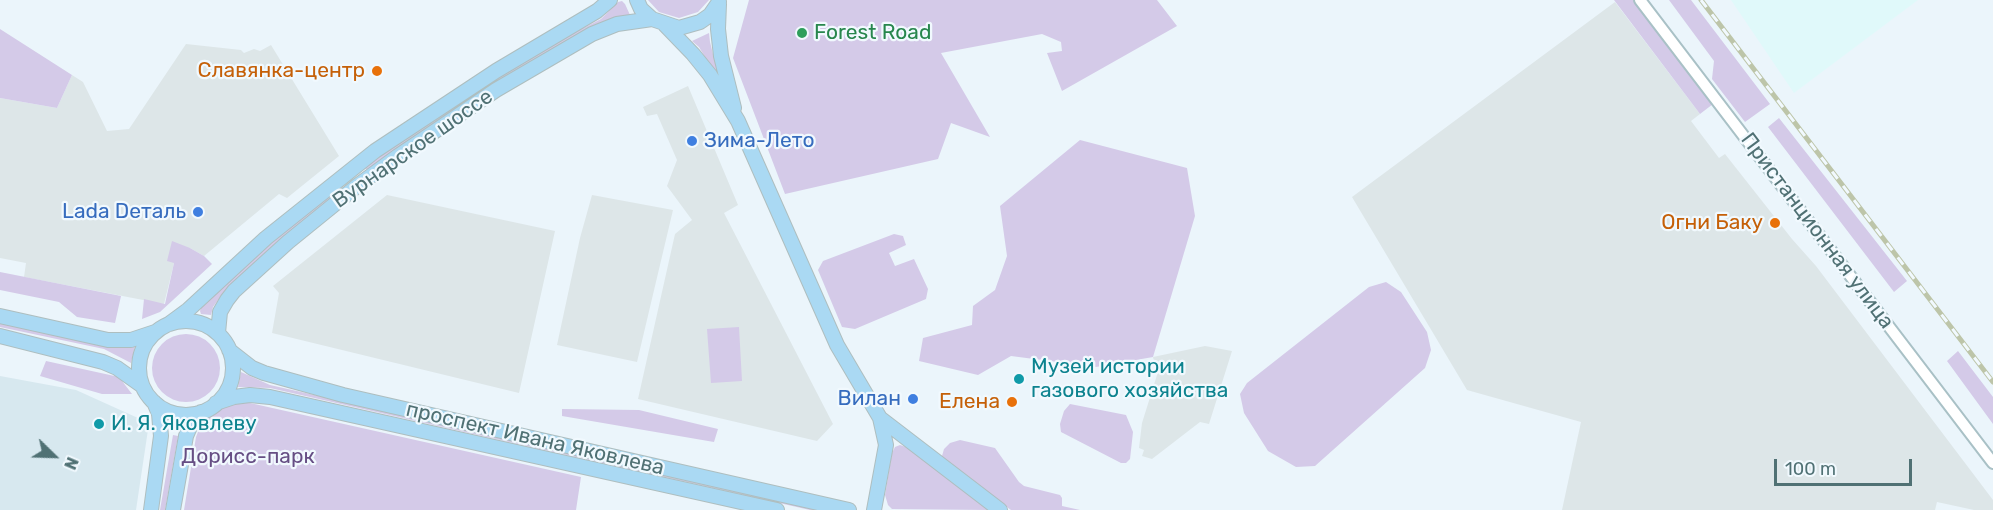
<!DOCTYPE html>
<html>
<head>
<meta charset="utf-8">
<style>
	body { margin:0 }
	#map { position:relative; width:1993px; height:510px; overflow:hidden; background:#ebf5fb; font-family:Rubik,sans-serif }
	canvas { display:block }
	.north { position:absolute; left:24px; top:426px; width:60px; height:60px; -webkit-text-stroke:4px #f1f9fe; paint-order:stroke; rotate:113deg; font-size:16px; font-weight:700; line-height:24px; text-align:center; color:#507174 }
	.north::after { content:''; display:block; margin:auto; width:21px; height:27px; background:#507174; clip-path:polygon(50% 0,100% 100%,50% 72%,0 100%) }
	.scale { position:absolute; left:1774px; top:459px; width:138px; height:27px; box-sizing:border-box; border:3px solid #507174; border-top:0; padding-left:8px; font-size:18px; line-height:21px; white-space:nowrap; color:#507174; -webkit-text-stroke:4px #f1f9fe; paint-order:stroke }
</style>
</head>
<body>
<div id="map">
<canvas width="1993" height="510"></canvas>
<div class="north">N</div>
<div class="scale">100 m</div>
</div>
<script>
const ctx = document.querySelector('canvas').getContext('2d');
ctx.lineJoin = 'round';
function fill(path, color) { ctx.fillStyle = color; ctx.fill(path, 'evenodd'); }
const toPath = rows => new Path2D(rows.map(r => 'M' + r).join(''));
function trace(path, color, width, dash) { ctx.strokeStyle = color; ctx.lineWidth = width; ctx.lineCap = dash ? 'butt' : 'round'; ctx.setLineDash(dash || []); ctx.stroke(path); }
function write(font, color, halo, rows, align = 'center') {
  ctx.font = font + ' Rubik,sans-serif'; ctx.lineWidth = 4.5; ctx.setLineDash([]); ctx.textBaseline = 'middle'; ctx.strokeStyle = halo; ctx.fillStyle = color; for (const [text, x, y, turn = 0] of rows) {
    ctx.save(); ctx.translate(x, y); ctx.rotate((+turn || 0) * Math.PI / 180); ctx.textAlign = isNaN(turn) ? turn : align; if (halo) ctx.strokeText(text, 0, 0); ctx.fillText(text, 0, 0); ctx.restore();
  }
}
const residential = toPath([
	[0,376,76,390,149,423,136,510,0,510]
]);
const commercial = toPath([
	[1731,0,1918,0,1794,93]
]);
const industrial = toPath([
	[1615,2,1700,114,1691,121,1719,158,1725,154,1792,239,1816,266,1993,500,1993,510,1974,510,1937,502,1935,510,1562,510,1581,422,1467,390,1352,197],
	[186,44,241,50,244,53,254,49,260,51,271,45,339,156,287,198,279,194,204,256,190,248,174,263,164,304,24,277,26,263,0,258,0,98,57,108,72,75,83,82,107,131,129,129],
	[688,86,738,205,724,213,833,424,817,441,638,399,675,234,692,220,667,186,677,160,657,114,647,116,643,107],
	[387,195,555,231,519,393,272,333,279,293,273,286],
	[592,195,673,210,637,362,557,345,580,238],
	[1205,346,1232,351,1209,424,1200,422,1152,459,1142,456,1144,450,1139,448,1142,423,1157,375,1153,357]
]);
const green = toPath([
	[648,0,709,0,698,12,679,18,659,12],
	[749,0,1157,0,1177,26,1062,91,1047,53,1062,51,1061,42,1042,34,941,53,990,137,951,123,938,159,785,194,733,58],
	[1614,0,1633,0,1713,104,1700,114],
	[1669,0,1691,0,1770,104,1745,122,1712,79,1714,61],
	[622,1,625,4,630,15,628,18,568,40,486,89,484,88,484,86,566,37,601,19,618,2],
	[0,29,72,75,57,108,0,98],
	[709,33,710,42,720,82,699,47,692,41],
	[475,90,477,95,368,169,364,169,365,165],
	[1779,118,1907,281,1894,292,1768,127],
	[1080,140,1187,168,1195,216,1153,357,1096,367,1011,356,978,375,919,361,923,338,972,325,973,306,995,290,1007,256,1000,206],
	[332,192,334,196,273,246,223,293,213,307,211,315,201,314,200,311,201,308,242,267],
	[894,234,903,236,906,245,889,253,895,266,914,259,928,289,926,299,855,329,842,327,818,270,823,261],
	[172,241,190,248,204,256,212,264,160,312,142,319,144,299,165,304,174,263,167,261],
	[0,272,121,296,115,323,77,317,59,302,0,290],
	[1386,282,1401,292,1427,332,1431,350,1425,368,1315,466,1296,467,1268,451,1244,413,1240,394,1247,383,1369,287],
	[0,322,136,342,131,363,104,349,0,327],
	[739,327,742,381,711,383,707,329],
	'152 368a34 34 0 1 1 68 0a34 34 0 1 1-68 0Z',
	[1958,351,1993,397,1993,424,1947,361],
	[46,361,119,377,132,394,102,394,40,376],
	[241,372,270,385,826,510,810,510,270,388,238,387],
	[224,401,250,403,581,477,576,510,184,510,196,437,205,414],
	[1070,404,1126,415,1133,432,1130,459,1126,463,1121,463,1061,432,1060,424,1064,411],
	[562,409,639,410,718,429,714,442,562,416],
	[173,435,178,436,165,510,160,510],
	[960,440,995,448,1019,482,1024,486,1060,495,1062,498,1062,506,1080,510,1011,510,944,462,942,456,944,449,950,443],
	[900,445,906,447,989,510,892,509,888,505,885,495,892,453,895,447]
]);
const minor = toPath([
	[1640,0,1993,463]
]);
const major = toPath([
	[637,0,641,9,652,19,679,28,700,22,710,15,719,2],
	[719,4,718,29,721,56,734,108],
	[665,25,693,54,710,75,738,121,837,345,880,418,886,445,874,510],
	[0,316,108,340,131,340,155,332],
	'139 368a47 47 0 1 1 94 0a47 47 0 1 1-94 0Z',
	[169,324,188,310,266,238,375,151,496,71,597,11,610,0],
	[218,333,220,312,227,300,234,291,288,242,357,186,398,156,496,90,592,34,617,24,652,19],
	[0,336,103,362,117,368,141,385],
	[229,350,252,368,264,373,343,395,849,510],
	[216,403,234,397,250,395,270,397,777,510],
	[880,418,1000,510],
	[151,510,161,436,159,414,154,402],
	[173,510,186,436,192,422,201,412]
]);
const rail = toPath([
	[1701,0,1993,382]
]);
const markers = [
	[802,33,6,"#2e9e5b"],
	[377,71,6,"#e8710a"],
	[692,141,6,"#3f7fe0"],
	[198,212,6,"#3f7fe0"],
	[1775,223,6,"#e8710a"],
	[1019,379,6,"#0f9aa8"],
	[913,399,6,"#3f7fe0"],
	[1012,402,6,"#e8710a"],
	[99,424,6,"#0f9aa8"]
];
const leisureNames = [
	["Forest Road",814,33]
];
const foodNames = [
	["Славянка-центр",365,71],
	["Огни Баку",1763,223],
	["Елена",1000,402]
];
const shopNames = [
	["Зима-Лето",704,141,"left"],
	["Lada Dеталь",186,212],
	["Вилан",901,399]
];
const streetNames = [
	["Вурнарское шоссе",413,149,-35],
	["Пристанционная улица",1817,231,53],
	["проспект Ивана Яковлева",535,439,13]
];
const cultureNames = [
	["Музей истории",1031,367],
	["газового хозяйства",1031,391],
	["И. Я. Яковлеву",111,424]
];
const parkNames = [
	["Дорисс-парк",248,457]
];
fill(residential, '#d7e8ef');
fill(commercial, '#e0f9fa');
fill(industrial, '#dde6e8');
fill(green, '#d4cae8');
trace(minor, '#a9c1c6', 14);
trace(major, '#aebebf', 16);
trace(minor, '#fff', 10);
trace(major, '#aad9f3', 14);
trace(rail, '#bdc5a9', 5);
trace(rail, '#f1f9fe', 3, [9]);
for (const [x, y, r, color] of markers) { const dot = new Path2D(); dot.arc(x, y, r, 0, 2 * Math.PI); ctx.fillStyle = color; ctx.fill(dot); trace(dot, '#f1f9fe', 2); }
write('21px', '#27864d', '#f1f9fe', leisureNames, 'left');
write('21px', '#c56008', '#f1f9fe', foodNames, 'right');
write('21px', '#366cbe', '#f1f9fe', shopNames, 'right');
write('21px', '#507174', '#f1f9fe', streetNames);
write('21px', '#0d838f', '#f1f9fe', cultureNames, 'left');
write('21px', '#664e84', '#f1f9fe', parkNames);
</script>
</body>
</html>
